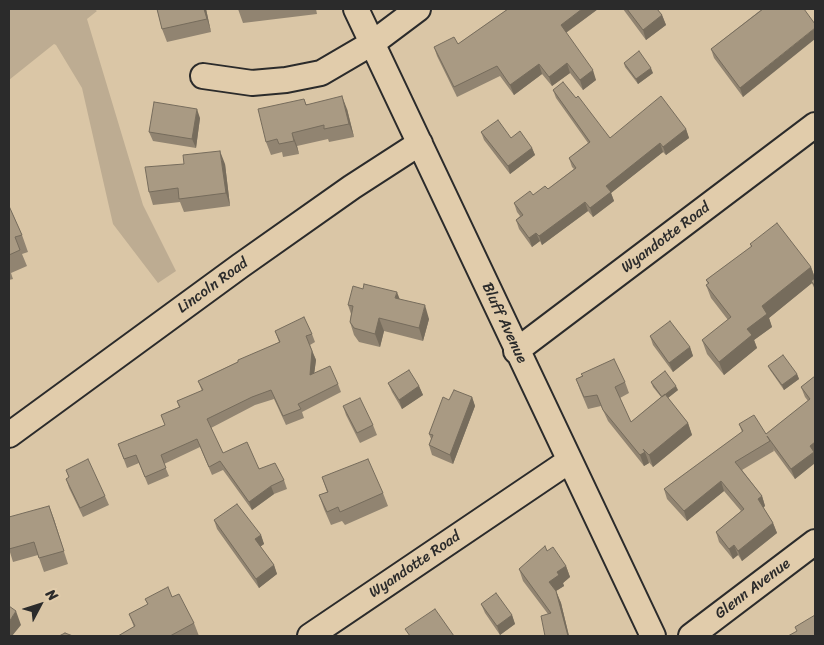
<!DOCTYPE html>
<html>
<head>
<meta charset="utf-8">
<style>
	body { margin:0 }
	#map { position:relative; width:824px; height:645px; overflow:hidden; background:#dac6a6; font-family:Sriracha,sans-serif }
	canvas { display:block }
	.frame { position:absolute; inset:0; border:10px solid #2b2b2b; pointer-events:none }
	.north { position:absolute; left:15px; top:580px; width:50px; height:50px; -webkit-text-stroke:4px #e1ccab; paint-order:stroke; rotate:50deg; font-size:14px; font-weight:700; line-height:20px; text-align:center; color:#2b2b2b }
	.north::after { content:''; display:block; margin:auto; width:18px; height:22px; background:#2b2b2b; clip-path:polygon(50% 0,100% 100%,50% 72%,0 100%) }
</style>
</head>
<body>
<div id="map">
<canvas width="824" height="645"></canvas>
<div class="frame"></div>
<div class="north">N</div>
</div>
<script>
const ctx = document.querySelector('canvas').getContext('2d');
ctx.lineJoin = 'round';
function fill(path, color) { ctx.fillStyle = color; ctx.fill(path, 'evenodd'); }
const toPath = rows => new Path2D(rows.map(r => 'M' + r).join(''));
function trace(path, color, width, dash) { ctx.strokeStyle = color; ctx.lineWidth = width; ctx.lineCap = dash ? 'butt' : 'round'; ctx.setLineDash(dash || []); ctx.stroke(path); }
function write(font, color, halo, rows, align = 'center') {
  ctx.font = font + ' Sriracha,sans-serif'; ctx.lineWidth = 5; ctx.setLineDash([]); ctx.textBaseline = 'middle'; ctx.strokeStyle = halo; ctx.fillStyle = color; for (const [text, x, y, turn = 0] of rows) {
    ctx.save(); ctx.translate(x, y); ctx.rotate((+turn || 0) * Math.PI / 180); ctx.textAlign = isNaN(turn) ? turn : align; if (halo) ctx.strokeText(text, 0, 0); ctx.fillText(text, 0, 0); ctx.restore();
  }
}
const green = toPath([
	[9,9,94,9,97,11,87,19,143,205,176,271,158,283,113,224,82,88,56,45,54,44,9,80]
]);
const minor = toPath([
	[356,9,653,636],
	[203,76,252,83,286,80,321,73,374,42,418,9],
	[516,351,815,125],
	[9,435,240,266,352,187,420,143],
	[310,636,569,461],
	[691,636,815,542]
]);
const wall = toPath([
	[157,9,206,9,211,32,167,42,162,29],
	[238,9,316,9,317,14,243,23],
	[508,9,598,9,566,33,596,80,583,90,570,73,552,86,542,74,514,95,500,76,457,97,437,56,434,47,458,44],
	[623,9,657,9,662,15,666,25,646,40],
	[762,9,804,9,743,97,714,58,711,49],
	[624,63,653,73,638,84,625,67],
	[553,90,610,138,686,129,689,138,666,155,663,152,611,193,614,201,593,217,588,211,542,245,540,241,532,247,519,229,516,220,520,216,517,212,514,203,548,189,574,169,572,167,569,158,588,143,556,98],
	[304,99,306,104,347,109,354,137,329,142,328,139,297,146,299,154,283,157,282,152,271,155,266,142],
	[200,118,196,148,153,141,149,132],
	[481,132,511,138,532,148,535,155,510,174,484,140],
	[225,164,230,206,184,212,180,202,153,205,149,192],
	[9,206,22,235,28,252,22,254,27,266,11,273,13,279,9,280],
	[750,244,811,267,815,278,815,290,812,283,769,318,772,327,754,340,757,348,724,375,707,354,702,340,728,320,711,298,706,285,708,284,706,280,751,247],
	[400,299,429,319,423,341,384,331,380,347,359,342,354,335,350,322,351,314,348,305],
	[275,331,312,334,315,342,310,345,316,360,314,373,338,384,341,392,302,412,304,418,286,425,274,399,255,405,211,428,223,453,284,480,287,489,274,494,252,510,223,470,212,475,200,447,164,464,169,476,148,485,139,463,127,468,118,444,165,425,161,415,179,407,177,401,202,391,198,381,279,342],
	[650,336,690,347,693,356,673,372,653,345],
	[768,366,797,374,799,379,784,390,770,370],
	[581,374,625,382,629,393,620,398,631,422,661,397,653,387,651,382,678,390,668,398,688,423,692,435,653,467,648,461,649,463,644,466,608,421,601,406,588,409,580,390,576,379,582,376],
	[815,376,815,463,795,479,773,449,774,451,742,470,762,496,765,506,763,507,773,523,777,533,742,561,738,555,733,559,719,542,716,532,741,511,724,491,687,521,667,499,664,489,742,432,739,424,766,434,808,401,805,397,801,387],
	[388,383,419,386,423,395,402,409,392,392],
	[472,397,475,406,453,464,432,455,429,445,431,439,429,434,449,400],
	[343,406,373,425,377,435,360,443,346,415],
	[66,470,105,496,109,505,83,517,69,488,66,479,69,478],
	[322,477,383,493,388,506,345,525,342,521,331,525,324,509,319,495,327,492],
	[49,506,68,564,44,572,38,555,13,562,9,549],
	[214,520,261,535,264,544,260,547,274,565,277,574,259,588,217,529],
	[547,551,566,566,570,577,563,583,564,586,556,591,561,603,569,636,548,614,523,581,519,569],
	[172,597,194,623,199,636,118,636,134,627,129,614,148,605,145,599],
	[481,604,512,615,515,624,500,635,485,613]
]);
const shadedWall = toPath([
	[204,9,206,9,211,32,207,19],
	[582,9,598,9,564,34,561,25],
	[662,15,666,25,646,40,643,30],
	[815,28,815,39,743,97,740,88],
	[567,63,570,73,552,86,549,77],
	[539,64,542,74,514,95,510,85],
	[651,68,653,73,638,84,636,79],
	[593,70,596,80,583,90,580,80],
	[342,96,347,109,354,137,349,124],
	[197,109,200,118,196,148,192,139],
	[686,129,689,138,666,155,663,147],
	[292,133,297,146,299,154,294,141],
	[660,143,663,152,611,193,614,201,593,217,590,208,606,186],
	[532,148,535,155,510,174,508,166],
	[220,151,225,164,230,206,226,193],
	[585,202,588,211,542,245,539,236],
	[536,233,540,241,532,247,529,238],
	[811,267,815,278,811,281,812,283,769,318,772,327,754,340,757,348,724,375,719,362,747,329,762,306],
	[397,292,402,305,395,298],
	[425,305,429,319,423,341,419,328],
	[379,318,384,331,380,347,375,334],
	[690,347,693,356,673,372,669,363],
	[312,351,316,360,313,383,310,375],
	[797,374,799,379,784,390,782,385],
	[419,386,423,395,402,409,399,400],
	[676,386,678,390,664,401,662,397],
	[472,397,475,406,453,464,450,455],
	[688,423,692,435,653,467,649,455],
	[815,442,815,463,795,479,791,469,810,446],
	[645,452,649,463,644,466,640,455],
	[721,481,724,491,687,521,684,511],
	[271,486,274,494,252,510,249,502],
	[762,496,765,506,762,509,758,499],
	[49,506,54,519,68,564,64,551],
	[773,523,777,533,742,561,738,551],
	[261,535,264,544,258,548,255,539],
	[734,545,738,555,733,559,729,549],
	[274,565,277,574,259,588,256,579],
	[566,566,570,577,563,583,564,586,556,591,561,603,569,636,568,636,549,582,557,572],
	[16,611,21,625,12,636,9,636,9,622],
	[512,615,515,624,500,635,497,626]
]);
const building = toPath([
	[157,9,204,9,207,19,162,29,157,9],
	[508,9,582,9,561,25,593,70,580,80,567,63,549,77,539,64,510,85,497,66,454,87,434,47,454,37,458,44,508,9],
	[627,9,657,9,662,15,643,30,627,9],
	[763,9,804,9,815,24,815,28,740,88,711,49,763,9],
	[639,51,651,68,636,79,624,63,639,51],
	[563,82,576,98,578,96,610,138,661,96,686,129,663,147,660,143,606,186,611,192,590,208,585,202,539,236,536,233,529,238,516,220,523,215,514,203,530,191,533,195,545,186,548,189,576,168,569,158,590,142,553,90,563,82],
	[342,96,349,124,324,129,324,125,292,133,294,141,279,144,277,139,266,142,258,109,304,99,306,105,342,96],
	[154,102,197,109,192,139,149,132,154,102],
	[498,120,511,138,520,131,532,148,508,166,481,132,498,120],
	[220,151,226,193,179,199,178,188,149,192,145,167,184,164,183,155,220,151],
	[9,206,22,235,15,237,20,250,9,255,9,206],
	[777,223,811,267,762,306,767,314,747,329,752,335,719,362,702,340,731,317,706,285,709,283,706,280,752,246,750,244,777,223],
	[815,278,815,286,811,281,815,278],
	[364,284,397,292,395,298,425,305,419,328,379,318,375,334,354,328,350,322,353,306,348,305,353,286,363,289,364,284],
	[304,317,312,334,306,336,312,351,310,375,330,366,338,384,298,404,301,409,283,416,271,390,252,397,207,419,223,453,247,442,259,469,275,463,284,480,271,486,249,502,220,461,209,467,197,439,161,455,166,468,145,477,136,455,124,459,118,444,165,425,161,415,180,407,177,401,203,390,198,381,238,362,238,360,280,342,275,331,304,317],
	[670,321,690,347,669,363,650,336,670,321],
	[783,355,797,374,782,385,768,366,783,355],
	[614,359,625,382,615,387,631,422,665,394,688,423,649,455,643,449,645,452,640,455,603,410,597,395,584,397,576,379,583,376,581,374,614,359],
	[409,370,419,386,399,400,388,383,409,370],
	[665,371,676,386,662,397,651,382,665,371],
	[815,376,815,442,810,446,814,452,791,469,767,436,770,441,735,462,762,496,758,499,773,523,738,551,734,545,729,549,716,532,744,509,721,481,684,511,664,489,743,431,739,424,754,415,766,434,810,399,801,387,815,376],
	[454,390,472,397,450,455,429,445,433,435,429,434,443,397,449,400,454,390],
	[360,398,373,425,357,433,343,406,360,398],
	[88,459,105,496,80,508,66,479,69,477,66,470,88,459],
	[368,459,383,493,340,512,338,507,327,512,319,495,328,492,322,477,368,459],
	[237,504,261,535,255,539,274,565,256,579,214,520,237,504],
	[49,506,64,551,39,558,34,542,9,549,9,517,49,506],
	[545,546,547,551,553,547,566,566,557,572,559,575,549,582,556,591,568,636,545,636,541,616,551,613,519,569,545,546],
	[168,587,172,597,179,594,194,623,170,636,118,636,135,626,129,614,148,604,145,599,168,587],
	[496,593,512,615,497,626,481,604,496,593],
	[9,606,16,611,9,622,9,606],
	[435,609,454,636,410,636,405,629,435,609],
	[815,615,815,636,788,636,797,631,795,627,815,615],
	[65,633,73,636,59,636,65,633]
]);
const streetNames = [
	["Wyandotte Road",666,238,-37],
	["Lincoln Road",213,286,-36],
	["Bluff Avenue",504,323,65],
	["Wyandotte Road",415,565,-34],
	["Glenn Avenue",753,589,-37]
];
fill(green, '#bdac92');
trace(minor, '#2b2b2b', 28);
trace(minor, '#e1ccab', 24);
fill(wall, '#918471');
fill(shadedWall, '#766c5c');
fill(building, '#a99a83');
trace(building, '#766c5c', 1);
write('15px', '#2b2b2b', '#e1ccab', streetNames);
</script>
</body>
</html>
